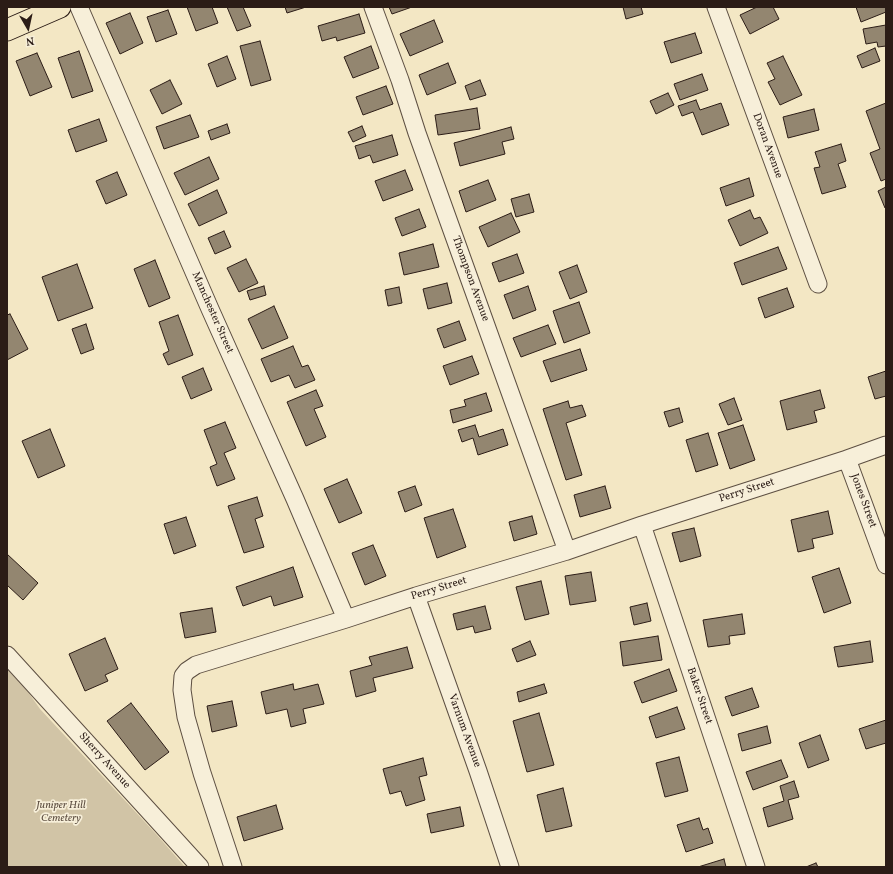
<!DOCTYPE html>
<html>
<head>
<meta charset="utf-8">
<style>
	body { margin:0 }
	#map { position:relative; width:893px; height:874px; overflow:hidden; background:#f3e7c4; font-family:Vollkorn,serif }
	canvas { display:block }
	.frame { position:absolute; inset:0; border:8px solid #2b1c16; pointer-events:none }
	.north { position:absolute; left:8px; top:8px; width:40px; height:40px; -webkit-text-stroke:3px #f7efd9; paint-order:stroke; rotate:171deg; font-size:11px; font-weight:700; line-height:16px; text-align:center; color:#2b1c16 }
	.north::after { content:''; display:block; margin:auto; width:14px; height:18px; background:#2b1c16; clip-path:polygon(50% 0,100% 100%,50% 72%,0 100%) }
</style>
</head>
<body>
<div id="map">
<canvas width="893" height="874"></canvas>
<div class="frame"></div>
<div class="north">N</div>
</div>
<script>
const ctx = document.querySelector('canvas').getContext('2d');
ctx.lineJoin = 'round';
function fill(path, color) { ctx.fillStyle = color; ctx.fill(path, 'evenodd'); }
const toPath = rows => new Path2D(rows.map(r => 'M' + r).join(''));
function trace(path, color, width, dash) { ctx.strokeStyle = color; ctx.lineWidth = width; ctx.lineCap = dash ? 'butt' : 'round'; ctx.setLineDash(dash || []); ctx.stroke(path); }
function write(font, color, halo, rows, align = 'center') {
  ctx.font = font + ' Vollkorn,serif'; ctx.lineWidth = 3.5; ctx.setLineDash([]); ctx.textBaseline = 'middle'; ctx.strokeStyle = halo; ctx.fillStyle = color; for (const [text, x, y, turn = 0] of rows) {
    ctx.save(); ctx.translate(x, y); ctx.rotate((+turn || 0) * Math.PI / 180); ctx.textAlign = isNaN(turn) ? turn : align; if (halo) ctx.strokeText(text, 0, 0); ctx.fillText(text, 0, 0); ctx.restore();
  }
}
const green = toPath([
	[7,662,40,709,157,835,185,867,7,867]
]);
const building = toPath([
	[187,7,212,7,218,23,196,31,187,7],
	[227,7,243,7,251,26,237,31,227,7],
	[285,7,306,7,287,13,285,7],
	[389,7,412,7,392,14,389,7],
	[623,7,641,7,643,14,626,19,623,7],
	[757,7,773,7,779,19,750,34,740,15,757,7],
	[856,7,886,7,886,12,861,22,856,7],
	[168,10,177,34,156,42,147,17,168,10],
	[130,13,143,43,120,54,106,23,130,13],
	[359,14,365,33,337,41,336,37,322,41,318,26,359,14],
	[434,20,443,42,410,56,400,34,434,20],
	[886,25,886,46,878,47,877,42,866,44,863,29,886,25],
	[695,33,702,53,671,63,664,42,695,33],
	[260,41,271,80,251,86,240,46,260,41],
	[371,46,379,68,353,78,344,57,371,46],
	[875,48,880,61,862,68,857,56,875,48],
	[79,51,93,91,72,98,58,58,79,51],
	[37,53,52,87,30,96,16,61,37,53],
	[227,56,236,79,217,87,208,64,227,56],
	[783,56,802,95,780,105,768,82,775,79,767,63,783,56],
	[448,63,456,83,427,95,419,75,448,63],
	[702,74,708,90,680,100,674,84,702,74],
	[170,80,182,104,162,114,150,90,170,80],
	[480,80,486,95,470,100,465,86,480,80],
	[386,86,393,104,363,115,356,97,386,86],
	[668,93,674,105,656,114,650,101,668,93],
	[696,100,700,110,721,103,729,125,702,135,693,112,682,116,678,106,696,100],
	[886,103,886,179,881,181,870,153,880,149,866,111,886,103],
	[477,108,480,129,438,135,435,115,477,108],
	[814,109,819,130,788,138,783,117,814,109],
	[190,115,199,137,164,149,156,127,190,115],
	[99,119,107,141,76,152,68,130,99,119],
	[227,124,230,133,211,140,208,131,227,124],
	[362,126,366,136,353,142,348,132,362,126],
	[511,127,514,139,502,142,505,154,460,166,454,143,511,127],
	[392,135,398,155,373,163,370,155,359,159,355,146,392,135],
	[841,144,846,161,838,164,846,187,822,194,814,168,820,167,815,152,841,144],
	[209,157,219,179,185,195,174,173,209,157],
	[405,170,413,190,383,201,375,181,405,170],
	[117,172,127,195,106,204,96,181,117,172],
	[749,178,754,196,726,206,720,188,749,178],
	[488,180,496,200,466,212,459,191,488,180],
	[886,187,886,207,885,208,878,191,886,187],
	[217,190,227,213,199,226,188,204,217,190],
	[529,194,534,212,516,217,511,199,529,194],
	[419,209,426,227,402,236,395,218,419,209],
	[750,210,754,219,760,217,768,233,740,246,728,220,750,210],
	[511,213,520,232,488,247,479,227,511,213],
	[224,231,231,247,215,254,208,238,224,231],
	[433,244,439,267,404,275,399,253,433,244],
	[778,247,787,269,742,285,734,263,778,247],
	[517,254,524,273,499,282,492,263,517,254],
	[246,259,258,283,239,292,227,268,246,259],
	[155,260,170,298,149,307,134,269,155,260],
	[77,264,93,308,58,321,42,277,77,264],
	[577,265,587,292,570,299,559,272,577,265],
	[447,283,452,303,428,309,423,289,447,283],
	[264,286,266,295,250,300,247,291,264,286],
	[528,286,536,310,513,319,504,295,528,286],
	[399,287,402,303,388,306,385,290,399,287],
	[787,288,794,307,765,318,758,298,787,288],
	[579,302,590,333,564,343,553,311,579,302],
	[274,306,288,338,262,349,248,319,274,306],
	[10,314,28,349,7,360,7,315,10,314],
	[178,315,193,355,168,365,163,354,169,351,159,322,178,315],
	[459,321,466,340,444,348,437,329,459,321],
	[86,324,94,349,81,354,72,329,86,324],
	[548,325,556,344,521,357,513,338,548,325],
	[293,346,302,367,308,365,315,380,295,388,289,375,271,382,261,359,293,346],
	[580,349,587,370,551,382,543,361,580,349],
	[472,356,479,374,450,385,443,366,472,356],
	[203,368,212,390,191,399,182,377,203,368],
	[886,371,886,396,875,399,868,377,886,371],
	[316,390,323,406,314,409,326,437,306,446,287,402,316,390],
	[820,390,825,408,814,411,817,422,787,430,780,401,820,390],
	[486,393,492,411,453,423,450,410,466,406,464,400,486,393],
	[734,398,742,420,728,425,719,404,734,398],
	[568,401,570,408,582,405,586,416,566,423,582,475,566,480,543,409,568,401],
	[679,408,683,422,669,427,664,412,679,408],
	[225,422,236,448,224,453,235,479,217,486,210,467,217,464,204,430,225,422],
	[475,425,479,437,503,429,508,445,478,455,473,438,462,442,458,430,475,425],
	[743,425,755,460,730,469,718,433,743,425],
	[50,429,65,466,38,478,22,441,50,429],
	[708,433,718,465,696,472,686,440,708,433],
	[347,479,362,513,339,523,324,489,347,479],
	[415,486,422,505,405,512,398,492,415,486],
	[605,486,611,508,580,517,574,495,605,486],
	[257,497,263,516,255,519,264,547,244,553,228,506,257,497],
	[453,509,466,547,437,558,424,518,453,509],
	[828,511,833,534,812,539,814,548,798,552,791,520,828,511],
	[532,516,537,534,514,541,509,522,532,516],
	[186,517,196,546,174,554,164,524,186,517],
	[694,528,701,556,680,562,672,533,694,528],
	[373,545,386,576,365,585,352,553,373,545],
	[7,554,38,583,23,600,7,585,7,554],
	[293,567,303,597,274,606,271,596,243,606,236,587,293,567],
	[839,568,851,603,824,613,812,577,839,568],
	[591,572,596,601,570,605,565,576,591,572],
	[541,581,549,614,525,620,516,587,541,581],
	[647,603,651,621,634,625,630,607,647,603],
	[485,606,491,629,475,633,473,626,457,630,453,614,485,606],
	[212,608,216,632,185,638,180,613,212,608],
	[742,614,745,634,729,636,730,644,708,647,703,620,742,614],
	[658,636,662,660,623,666,620,642,658,636],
	[105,638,118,669,105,675,108,681,85,691,69,654,105,638],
	[530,641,536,655,517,662,512,649,530,641],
	[870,641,873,662,838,667,834,647,870,641],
	[407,647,413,668,373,678,376,691,356,697,350,671,372,665,369,657,407,647],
	[669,669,677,691,642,703,634,682,669,669],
	[293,684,294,690,318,684,324,704,303,709,306,723,291,727,287,709,266,714,261,692,293,684],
	[544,684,547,693,519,702,517,692,544,684],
	[752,688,759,707,732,716,725,697,752,688],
	[232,701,237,726,212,732,207,706,232,701],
	[131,703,169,752,145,770,107,721,131,703],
	[677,707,685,729,656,738,649,717,677,707],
	[539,713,554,765,527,772,513,721,539,713],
	[886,720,886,743,866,749,859,729,886,720],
	[767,726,771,743,742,751,738,734,767,726],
	[820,735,829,760,808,768,799,743,820,735],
	[679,757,688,791,665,797,656,763,679,757],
	[423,758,427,775,419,777,425,800,406,806,401,791,390,794,383,769,423,758],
	[781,760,788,777,753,790,746,772,781,760],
	[794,781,799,797,788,800,793,819,768,827,763,808,784,801,780,786,794,781],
	[563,788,572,826,546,832,537,795,563,788],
	[276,805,283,829,244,841,237,817,276,805],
	[460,807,464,826,431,833,427,814,460,807],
	[699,818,703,830,708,828,713,843,686,852,677,825,699,818],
	[724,859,726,867,698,867,724,859],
	[816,863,818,867,806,867,816,863]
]);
const minor = toPath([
	[79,7,210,309,295,499,346,619],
	[373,7,400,80,417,133,567,551],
	[716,7,818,284],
	[847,459,886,565],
	[642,525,756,867],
	[416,596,478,771,510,867],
	[7,655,200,867],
	[233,867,202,773,186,717,182,690,183,676,187,671,196,665,346,619,416,596,567,551,642,525,847,459,886,445]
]);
const major = toPath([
	[7,30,60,7]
]);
const streetNames = [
	["Doran Avenue",767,146,70],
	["Thompson Avenue",470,279,70],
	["Manchester Street",212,313,66],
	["Perry Street",747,491,-18],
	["Jones Street",863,501,70],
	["Perry Street",439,589,-17],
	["Baker Street",699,696,71],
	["Varnum Avenue",464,731,70],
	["Sherry Avenue",104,761,48]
];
const parkNames = [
	["Juniper Hill",61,806],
	["Cemetery",61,819]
];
fill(green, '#d1c4a6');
fill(building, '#938670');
trace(building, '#2b1c16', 1);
trace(minor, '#5d4f42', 19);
trace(major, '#2b1c16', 23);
trace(minor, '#f7efd9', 17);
trace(major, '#f3e7c4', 21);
write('11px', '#2b1c16', '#f7efd9', streetNames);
write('italic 11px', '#5d4e41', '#f7efd9', parkNames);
</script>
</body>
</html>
